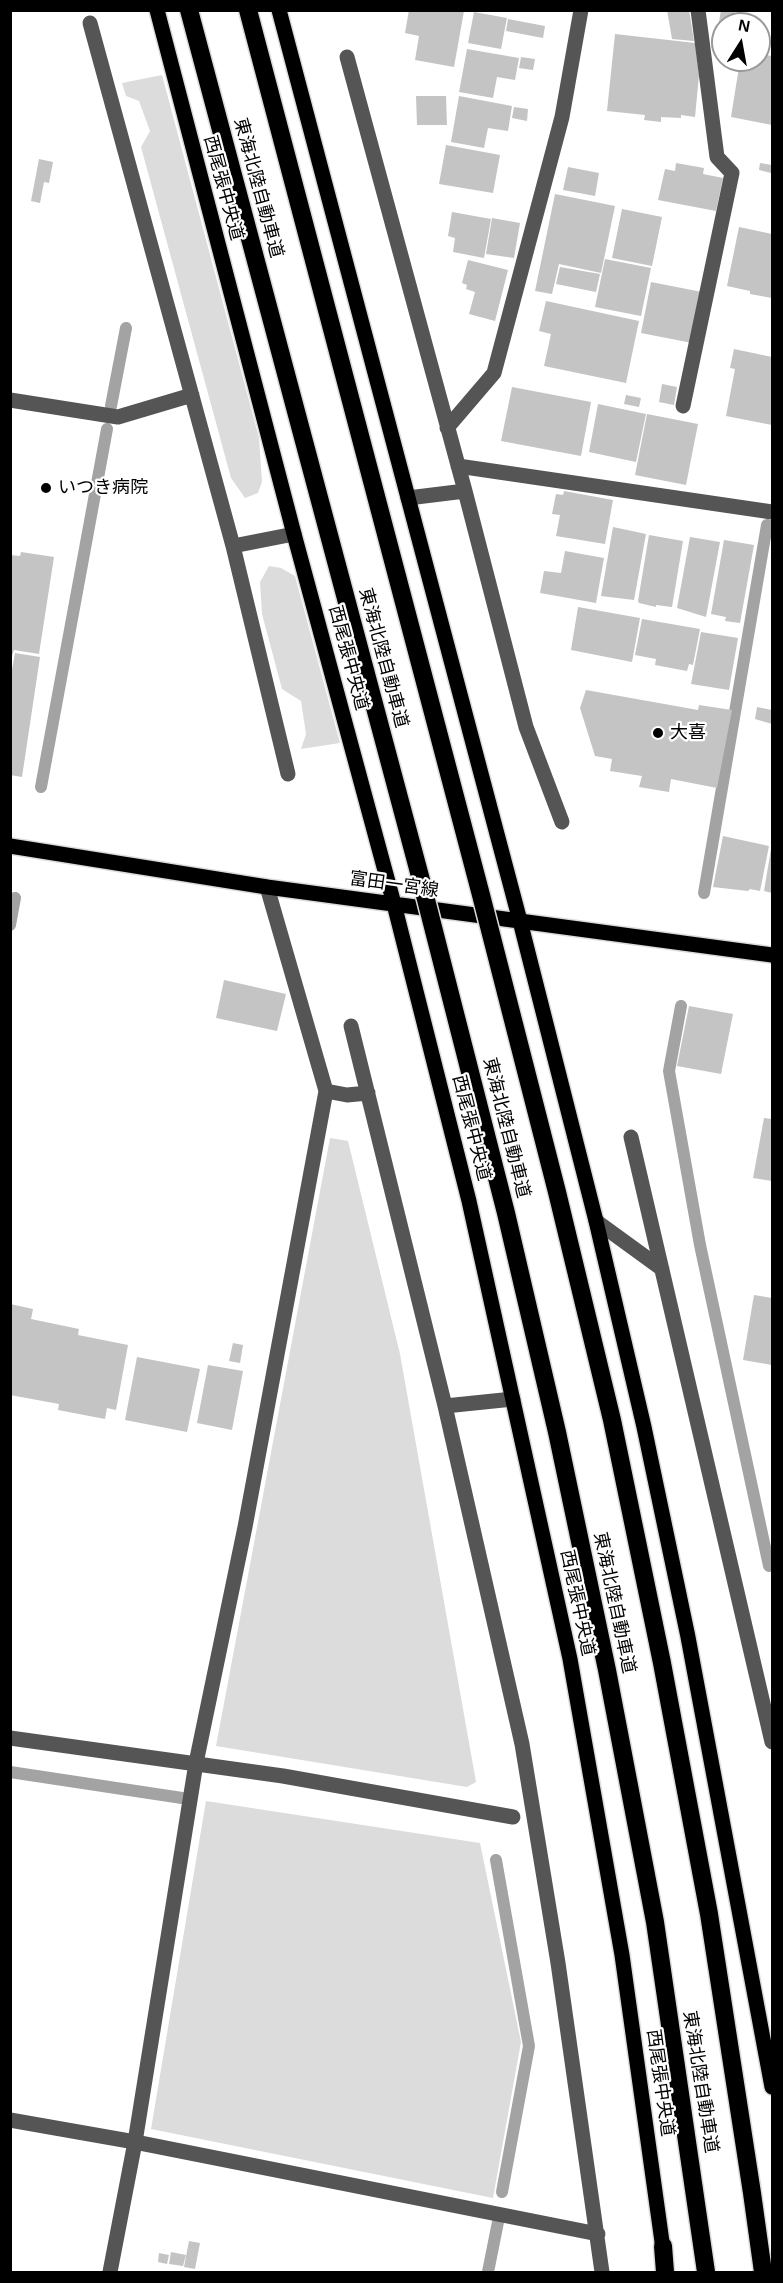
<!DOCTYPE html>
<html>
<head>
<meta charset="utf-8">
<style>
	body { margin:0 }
	#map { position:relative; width:783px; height:2283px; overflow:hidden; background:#fff; font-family:Arial,sans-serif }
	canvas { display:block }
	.frame { position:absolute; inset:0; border:12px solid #000; pointer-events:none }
	.north { position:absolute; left:711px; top:12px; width:60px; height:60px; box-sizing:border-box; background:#fff; border:2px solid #999; border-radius:50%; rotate:11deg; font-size:16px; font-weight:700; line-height:24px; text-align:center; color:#000 }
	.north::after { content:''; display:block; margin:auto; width:21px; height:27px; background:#000; clip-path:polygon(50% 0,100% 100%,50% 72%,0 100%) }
</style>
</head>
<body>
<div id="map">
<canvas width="783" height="2283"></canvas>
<div class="frame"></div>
<div class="north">N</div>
</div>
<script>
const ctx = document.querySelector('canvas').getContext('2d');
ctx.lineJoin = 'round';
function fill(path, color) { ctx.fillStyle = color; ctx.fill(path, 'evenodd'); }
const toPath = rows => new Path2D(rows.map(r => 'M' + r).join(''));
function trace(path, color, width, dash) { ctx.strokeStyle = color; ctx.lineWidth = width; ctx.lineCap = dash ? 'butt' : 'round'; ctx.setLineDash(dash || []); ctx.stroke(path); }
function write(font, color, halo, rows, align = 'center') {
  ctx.font = font + ' Arial,"Noto Sans JP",sans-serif'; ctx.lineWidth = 4.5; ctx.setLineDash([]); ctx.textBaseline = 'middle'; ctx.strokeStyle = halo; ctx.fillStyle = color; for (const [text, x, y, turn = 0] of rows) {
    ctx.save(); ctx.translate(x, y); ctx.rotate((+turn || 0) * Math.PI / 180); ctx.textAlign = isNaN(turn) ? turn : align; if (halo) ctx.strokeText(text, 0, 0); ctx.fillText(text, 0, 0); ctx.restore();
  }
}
const green = toPath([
	[162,75,259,438,262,482,258,493,245,498,231,478,141,147,150,131,139,101,126,96,122,83],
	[269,566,281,568,295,576,340,743,301,749,306,734,301,701,282,689,262,614,260,582],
	[330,1138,348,1141,400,1354,476,1782,467,1787,216,1746],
	[206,1801,480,1843,521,2042,493,2198,151,2129]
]);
const stream = toPath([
	[111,406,126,328],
	[41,787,107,429],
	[704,893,767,525],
	[10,925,15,898],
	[681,1006,669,1071,700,1245,769,1566],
	[10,1772,182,1798],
	[496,1860,529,2046,502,2192],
	[488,2272,498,2222]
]);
const building = toPath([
	[409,10,464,11,454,67,415,60,419,36,405,33],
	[667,10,689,10,694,41,672,39],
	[721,10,735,10,732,24,723,24,723,29,718,28],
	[474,12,507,18,501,49,468,43],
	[508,19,545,26,543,38,506,31],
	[615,34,695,43,699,75,695,117,681,115,681,118,661,117,661,122,644,120,645,115,607,111],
	[467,49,519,58,515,80,497,77,493,98,459,92],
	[759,54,772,56,772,125,731,117,739,67,730,65,731,60,759,60],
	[521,57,535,59,533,70,519,68],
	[416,96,446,96,447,125,417,125],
	[459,96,512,106,508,131,488,128,484,148,451,142],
	[514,107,528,109,527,121,512,118],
	[446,145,500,155,493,193,439,184],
	[39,159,53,162,49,183,44,182,40,203,31,201],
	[676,163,704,168,703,174,723,178,716,211,658,200,665,169,675,171],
	[760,163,772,165,771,173,759,170],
	[568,167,599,173,595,196,563,190],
	[555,194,615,206,601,273,559,264,552,294,535,291],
	[622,209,662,217,652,266,612,258],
	[452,212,491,219,484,258,453,252,455,238,448,236],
	[492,218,520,223,514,258,486,254],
	[739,227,772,234,772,298,750,294,750,291,727,286],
	[605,259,651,268,641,316,595,307],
	[468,260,508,270,495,321,469,314,475,292,466,289,467,285,462,283],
	[560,267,600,274,596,292,556,284],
	[651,282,702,292,692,343,641,333],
	[546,301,639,321,626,383,544,366,551,334,539,331],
	[734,349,772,357,772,425,726,416,735,369,730,368],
	[662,384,677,387,674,405,659,402],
	[512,387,591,402,581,456,501,441],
	[626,395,641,398,639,407,624,404],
	[598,404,646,414,636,462,589,452],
	[647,414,698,424,686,485,635,475],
	[564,491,613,500,605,544,556,536,560,515,552,514,556,494,563,495],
	[613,527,646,534,634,600,601,596],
	[649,535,683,541,672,607,656,605,656,607,639,603,638,601],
	[690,537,720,542,706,617,677,608],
	[724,540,754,545,740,623,725,621,726,617,711,614],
	[565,551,604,558,596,603,540,593,544,571,561,573],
	[21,552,54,557,39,654,14,650,10,662,10,555,20,556],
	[578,607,640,618,632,662,571,650],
	[642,619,700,629,693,665,689,664,687,671,655,665,656,659,635,655],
	[701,632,738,638,729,690,691,684],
	[15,653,40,657,22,777,10,775,10,681],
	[586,690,698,710,699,705,732,710,717,788,671,779,669,792,639,787,642,776,610,771,612,759,595,756,580,708],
	[757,707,772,710,772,724,755,719],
	[723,836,769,846,760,891,750,889,748,891,713,887],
	[771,849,772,849,772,893,764,891],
	[224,980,286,994,277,1031,216,1018],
	[689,1006,733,1014,721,1074,677,1066],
	[764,1118,772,1119,772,1181,753,1178],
	[754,1295,772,1298,772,1365,743,1360],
	[10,1304,33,1309,31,1319,79,1329,78,1335,128,1345,116,1410,107,1408,105,1419,58,1410,59,1404,10,1395],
	[233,1343,243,1345,240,1363,229,1361],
	[137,1357,200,1369,187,1432,125,1420],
	[208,1365,243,1371,232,1430,197,1423],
	[189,2241,200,2243,195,2269,184,2267],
	[171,2252,186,2255,183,2266,169,2264],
	[159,2253,169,2255,167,2264,158,2262]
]);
const minor = toPath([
	[90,23,233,546,288,774],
	[347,57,465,491,526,727,562,822],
	[10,400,118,417,192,395],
	[683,406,732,173,717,157,698,10],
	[447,428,494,373,562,117,581,10],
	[458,466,772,512],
	[408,498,465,491],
	[233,546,294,534],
	[351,1026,445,1406,522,1744,558,1963,602,2272],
	[326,1091,347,1095,368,1093],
	[631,1137,772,1742],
	[596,1221,662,1269],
	[445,1406,513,1399],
	[10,1738,283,1776,513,1817],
	[10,2120,135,2142,598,2234],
	[110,2272,135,2142,196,1763,245,1527,326,1091,267,887]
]);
const major = toPath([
	[157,10,294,534,394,904,469,1201,570,1659,622,1955,664,2256],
	[279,10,520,921,596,1221,644,1427,688,1637,772,2087],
	[10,846,267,887,772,955]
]);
const highway = toPath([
	[663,2246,665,2272]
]);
const highwayBridge = toPath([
	[189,10,421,880,506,1213,557,1432,607,1670,655,1922,706,2272],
	[248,10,481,895,557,1192,612,1420,662,1663,709,1914,752,2193,763,2272]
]);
const markers = [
	[46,488,6,"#000"],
	[658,733,6,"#000"]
];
const streetNames = [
	["西尾張中央道",223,188,75],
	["東海北陸自動車道",258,188,75],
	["西尾張中央道",348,658,75],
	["東海北陸自動車道",383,658,75],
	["富田一宮線",394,885,8],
	["西尾張中央道",471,1128,76],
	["東海北陸自動車道",506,1128,76],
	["西尾張中央道",577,1603,78],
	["東海北陸自動車道",614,1603,78],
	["東海北陸自動車道",700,2082,81],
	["西尾張中央道",660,2083,82]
];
const poiNames = [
	["いつき病院",58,488],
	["大喜",670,733]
];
fill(green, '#dcdcdc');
trace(stream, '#a3a3a3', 12);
fill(building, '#c4c4c4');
trace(major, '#dbdbdb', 18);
trace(highway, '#dbdbdb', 21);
trace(minor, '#555', 15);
trace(major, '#000', 15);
trace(highway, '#000', 18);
trace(highwayBridge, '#dbdbdb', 21, []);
trace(highwayBridge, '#000', 18);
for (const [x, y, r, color] of markers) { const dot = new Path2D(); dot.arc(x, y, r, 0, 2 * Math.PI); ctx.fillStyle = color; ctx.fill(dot); trace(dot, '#fff', 2); }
write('18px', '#000', '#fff', streetNames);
write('18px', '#000', '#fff', poiNames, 'left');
</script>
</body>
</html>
